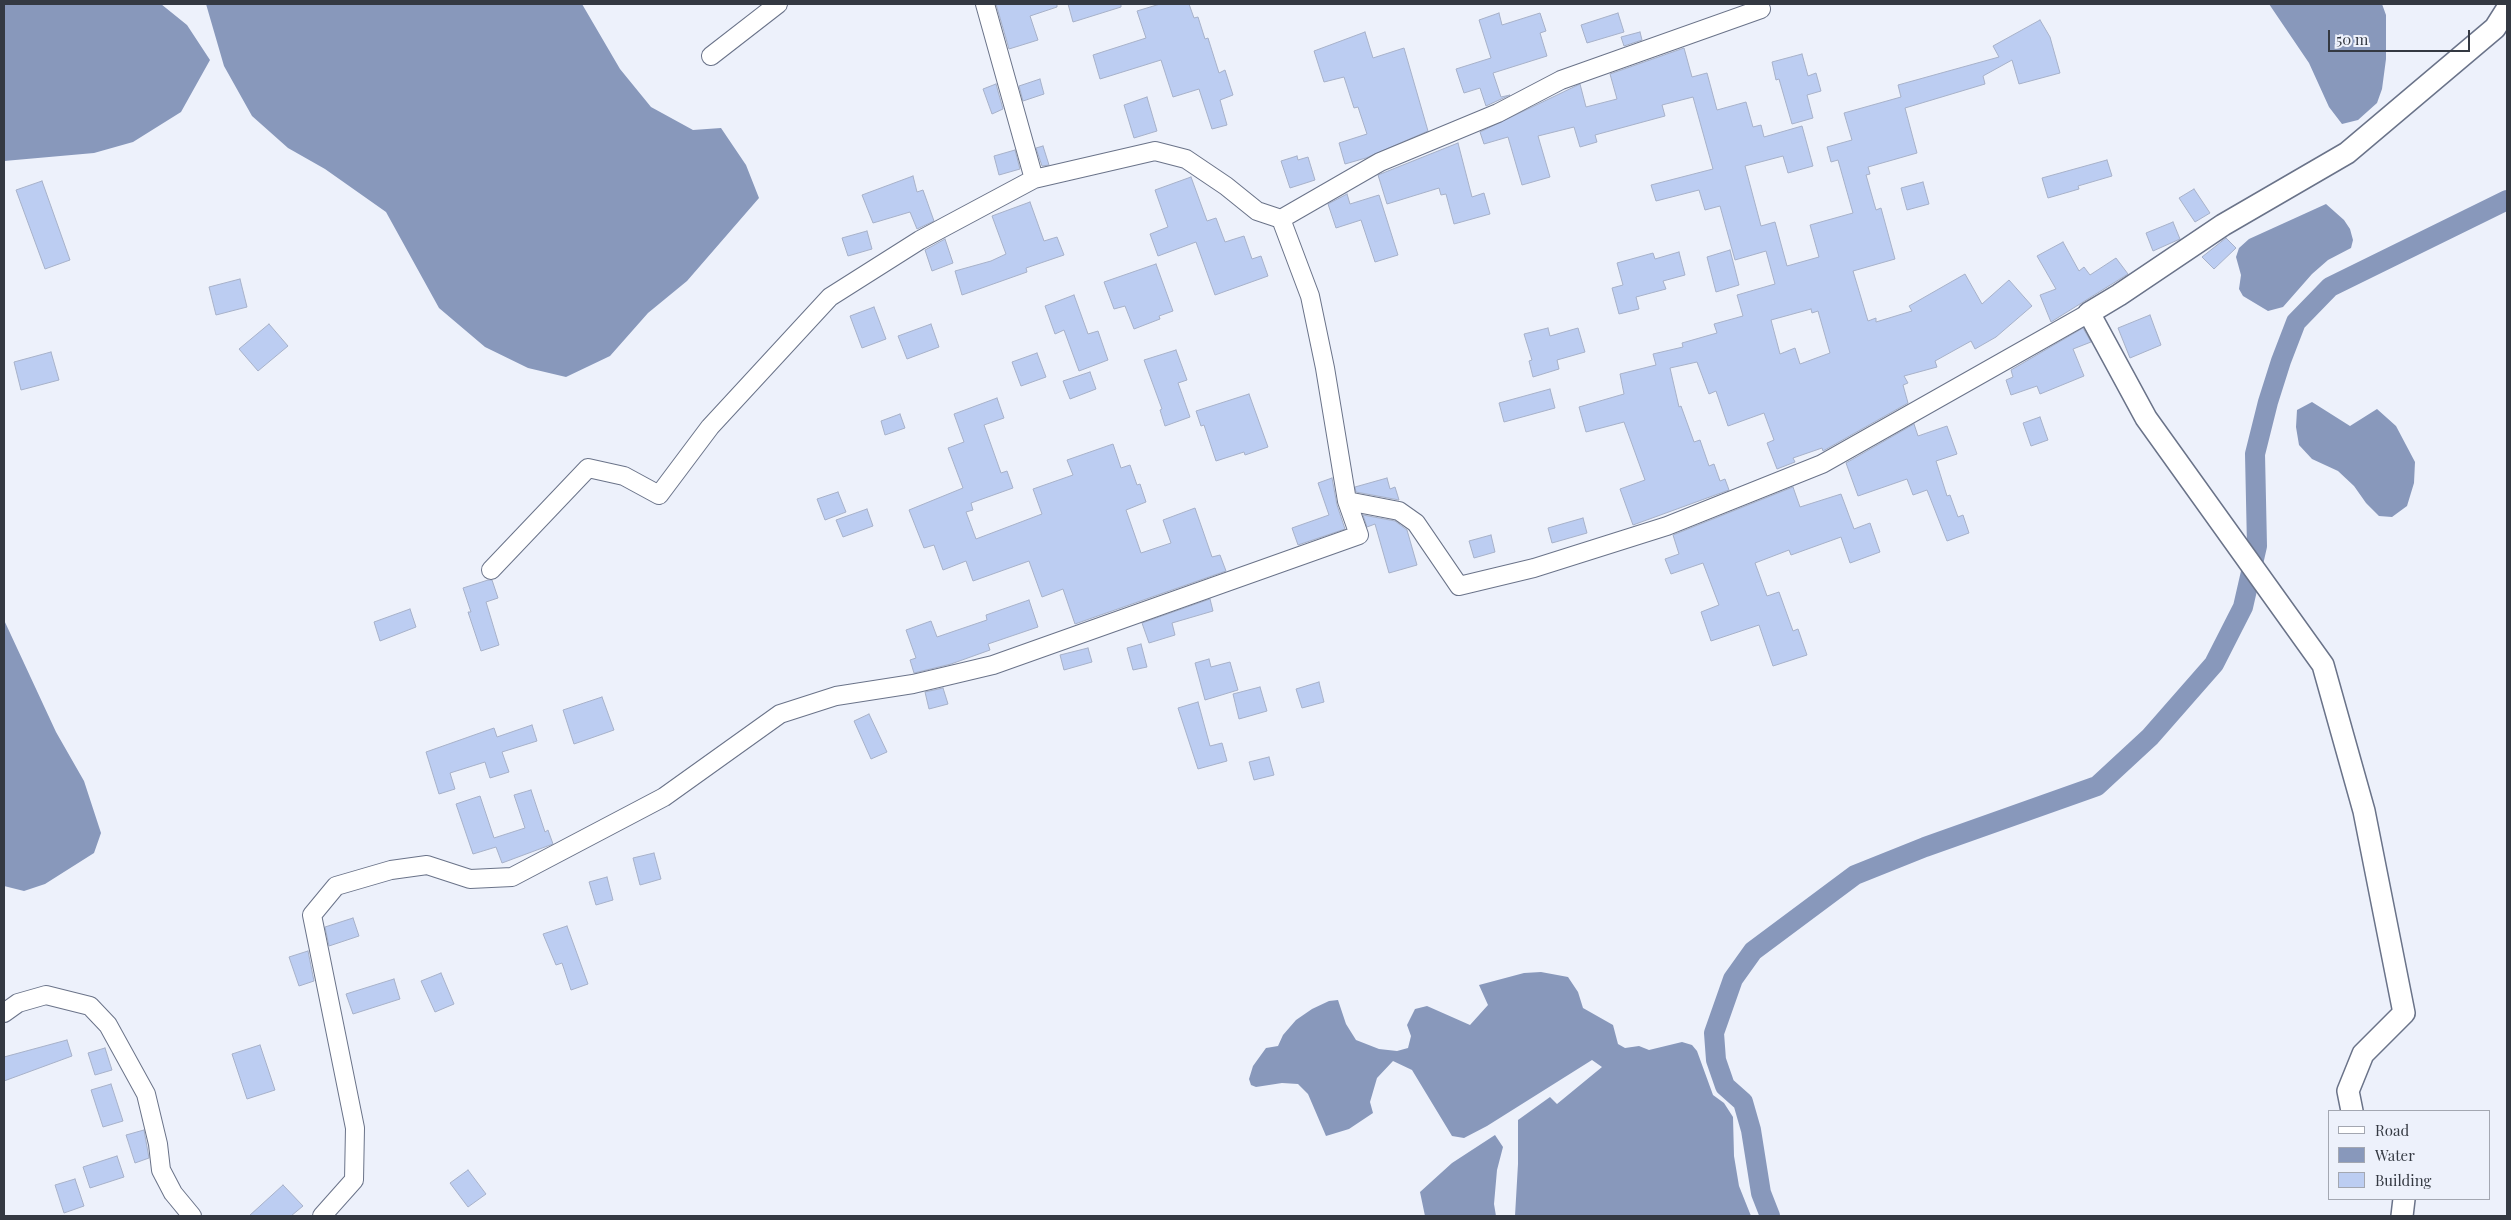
<!DOCTYPE html>
<html>
<head>
<meta charset="utf-8">
<style>
	body { margin:0 }
	#map { position:relative; width:2511px; height:1220px; overflow:hidden; background:#edf1fb; font-family:"Playfair Display",serif }
	canvas { display:block }
	.frame { position:absolute; inset:0; border:5px solid #343942; pointer-events:none }
	.legend { position:absolute; left:2328px; top:1110px; width:162px; height:90px; box-sizing:border-box; background:#edf1fb; border:1px solid #a3a7b1; margin:0; padding:6px 9px; list-style:none; font-size:15px; color:#343942 }
	.legend li { display:flex; align-items:center; gap:10px; height:25px }
	.legend b { width:25px; border:1px solid #a3a7b1 }
	.scale { position:absolute; left:2328px; top:30px; width:142px; height:22px; box-sizing:border-box; border:2px solid #343942; border-top:0; padding-left:6px; font-size:15px; line-height:18px; white-space:nowrap; color:#343942; -webkit-text-stroke:4px #edf1fb; paint-order:stroke }
</style>
</head>
<body>
<div id="map">
<canvas width="2511" height="1220"></canvas>
<div class="frame"></div>
<ul class="legend">
<li><b style="height:6px;background:#fff"></b>Road</li>
<li><b style="height:14px;background:#8898bb"></b>Water</li>
<li><b style="height:14px;background:#bccdf2"></b>Building</li>
</ul>
<div class="scale">50 m</div>
</div>
<script>
const ctx = document.querySelector('canvas').getContext('2d');
ctx.lineJoin = 'round';
function fill(path, color) { ctx.fillStyle = color; ctx.fill(path, 'evenodd'); }
const toPath = rows => new Path2D(rows.map(r => 'M' + r).join(''));
function trace(path, color, width, dash) { ctx.strokeStyle = color; ctx.lineWidth = width; ctx.lineCap = dash ? 'butt' : 'round'; ctx.setLineDash(dash || []); ctx.stroke(path); }
const water = toPath([
	[4,4,161,4,187,25,210,60,181,112,133,142,94,153,4,161],
	[206,4,582,4,620,69,651,107,693,130,721,128,746,165,759,198,687,281,648,313,610,356,566,377,528,368,485,347,439,308,386,212,325,169,288,148,252,116,224,66],
	[2269,4,2382,4,2386,15,2386,59,2382,89,2377,103,2358,120,2342,124,2329,107,2309,63],
	[2326,204,2344,220,2350,229,2353,240,2351,248,2328,260,2312,274,2283,307,2268,311,2243,296,2239,289,2241,275,2236,257,2239,248,2249,239],
	[2312,402,2350,426,2377,409,2396,426,2415,462,2414,483,2407,506,2392,517,2379,516,2366,503,2354,486,2338,471,2312,459,2299,445,2296,427,2297,410],
	[4,620,56,732,84,781,101,833,94,853,45,884,24,891,4,886],
	[1541,972,1568,977,1578,992,1583,1008,1613,1025,1618,1044,1625,1048,1639,1046,1649,1050,1682,1042,1692,1045,1697,1051,1713,1095,1724,1103,1733,1117,1734,1156,1739,1186,1751,1216,1515,1216,1518,1164,1518,1120,1550,1097,1557,1104,1602,1067,1592,1060,1487,1126,1464,1138,1452,1136,1412,1070,1393,1061,1377,1078,1370,1102,1373,1113,1349,1129,1326,1136,1308,1094,1298,1084,1282,1083,1256,1087,1251,1085,1249,1079,1253,1066,1266,1048,1278,1046,1283,1035,1296,1020,1312,1009,1329,1001,1338,1000,1346,1024,1356,1040,1379,1049,1397,1051,1408,1048,1411,1036,1407,1025,1415,1009,1427,1006,1470,1025,1488,1005,1479,985,1524,973],
	[1495,1135,1503,1147,1497,1170,1494,1204,1496,1216,1425,1216,1420,1192,1452,1163]
]);
const canal = toPath([
	[1770,1216,1761,1193,1751,1130,1743,1102,1725,1086,1716,1060,1714,1033,1733,979,1753,951,1855,875,1925,847,2097,786,2150,737,2214,664,2243,607,2257,546,2255,454,2268,402,2281,361,2296,322,2330,287,2507,200]
]);
const building = toPath([
	[996,4,1057,4,1057,7,1030,16,1038,40,1009,49,996,4],
	[1068,4,1121,4,1121,7,1073,22,1068,4],
	[1160,4,1189,4,1194,18,1198,17,1205,39,1208,38,1219,73,1225,70,1233,95,1220,100,1227,125,1212,129,1199,89,1173,97,1161,60,1100,79,1093,55,1146,38,1137,11,1160,4],
	[1499,13,1502,25,1540,13,1546,31,1540,33,1547,56,1493,73,1501,97,1510,95,1486,106,1480,88,1464,93,1456,69,1491,58,1479,20,1499,13],
	[1618,13,1624,32,1587,43,1581,25,1618,13],
	[2040,20,2050,37,2060,73,2019,84,2012,60,1983,76,1985,84,1905,108,1917,153,1868,167,1870,174,1866,175,1876,210,1881,208,1895,259,1853,271,1868,321,1876,318,1876,322,1912,311,1909,306,1965,274,1982,304,2009,280,2032,306,1996,337,1975,349,1971,341,1935,361,1937,367,1904,376,1908,383,1903,385,1908,403,1823,451,1822,448,1793,458,1795,462,1777,469,1767,443,1774,440,1764,413,1728,426,1716,391,1709,394,1697,362,1670,368,1679,407,1681,406,1694,442,1700,440,1709,466,1714,464,1720,481,1725,479,1729,490,1633,525,1620,489,1645,480,1624,422,1586,432,1579,407,1624,394,1620,374,1656,365,1653,354,1683,347,1682,343,1717,333,1714,324,1743,316,1737,295,1775,284,1766,251,1735,260,1720,206,1705,210,1699,190,1656,201,1651,185,1713,169,1693,97,1662,105,1665,116,1595,135,1597,142,1580,147,1574,127,1538,136,1550,177,1522,185,1508,137,1484,144,1480,132,1580,84,1586,107,1617,99,1610,74,1684,48,1692,77,1707,73,1717,110,1746,102,1753,127,1761,125,1764,137,1802,126,1813,166,1788,173,1783,156,1745,166,1761,226,1775,222,1787,266,1819,257,1810,225,1853,213,1838,160,1831,162,1827,147,1852,140,1844,113,1901,97,1898,85,1999,57,1993,46,2040,20],
	[1811,309,1812,313,1818,311,1830,353,1800,364,1795,348,1780,354,1771,320,1811,309],
	[1365,32,1373,58,1404,48,1428,131,1366,158,1345,164,1339,143,1367,134,1358,107,1354,108,1344,77,1324,82,1314,51,1365,32],
	[1640,32,1642,40,1624,46,1621,37,1640,32],
	[1802,54,1808,76,1816,73,1821,91,1807,95,1813,118,1792,124,1779,79,1776,80,1772,62,1802,54],
	[1040,79,1044,94,1023,101,1019,86,1040,79],
	[996,84,1003,109,992,114,983,89,996,84],
	[1147,97,1157,131,1134,138,1124,105,1147,97],
	[1458,143,1472,197,1484,193,1490,214,1454,224,1446,194,1441,195,1439,188,1387,204,1378,175,1458,143],
	[1043,146,1049,165,1042,166,1036,148,1043,146],
	[1015,150,1020,169,999,175,994,156,1015,150],
	[1297,156,1298,160,1308,157,1315,180,1290,188,1281,161,1297,156],
	[2107,160,2112,176,2078,186,2079,189,2048,198,2042,178,2107,160],
	[913,176,917,192,923,190,934,221,917,229,910,212,873,223,862,195,913,176],
	[1191,177,1207,221,1216,218,1225,242,1244,236,1252,259,1261,256,1268,276,1215,295,1196,242,1158,256,1150,234,1168,227,1155,190,1191,177],
	[42,181,70,260,45,269,16,190,42,181],
	[1923,182,1929,204,1907,210,1901,188,1923,182],
	[2194,189,2210,213,2195,222,2179,198,2194,189],
	[1347,194,1350,204,1379,195,1398,255,1375,262,1361,220,1336,228,1328,204,1347,194],
	[1030,202,1044,241,1057,237,1064,255,1026,268,1027,272,962,295,955,271,991,261,1006,254,992,216,1030,202],
	[2173,222,2180,239,2153,251,2146,233,2173,222],
	[867,231,872,249,848,256,842,238,867,231],
	[2226,238,2236,248,2214,269,2202,257,2226,238],
	[945,239,953,263,932,271,925,250,945,239],
	[2063,242,2079,271,2084,267,2090,275,2116,258,2128,274,2051,322,2040,295,2056,289,2037,256,2063,242],
	[1730,250,1739,285,1716,292,1707,257,1730,250],
	[1679,252,1685,275,1663,281,1666,289,1636,297,1639,309,1619,314,1612,288,1623,285,1617,263,1653,253,1655,259,1679,252],
	[1156,264,1173,311,1159,316,1160,319,1134,329,1125,306,1114,309,1104,282,1156,264],
	[240,279,247,307,216,315,209,287,240,279],
	[1074,295,1088,334,1098,331,1108,360,1079,371,1064,330,1055,334,1045,306,1074,295],
	[874,307,886,339,862,348,850,316,874,307],
	[2150,315,2161,345,2130,358,2118,328,2150,315],
	[269,324,288,346,258,371,239,349,269,324],
	[931,324,939,347,907,359,898,336,931,324],
	[1548,328,1550,336,1578,328,1585,352,1557,360,1559,369,1533,377,1529,361,1532,360,1524,334,1548,328],
	[2083,328,2091,342,2073,349,2084,376,2040,394,2037,386,2011,395,2006,380,2013,377,2011,370,2083,328],
	[1176,350,1187,380,1178,383,1190,417,1165,426,1160,410,1162,409,1144,360,1176,350],
	[51,352,59,380,21,390,14,362,51,352],
	[1037,353,1046,377,1021,386,1012,362,1037,353],
	[1090,372,1096,389,1070,399,1063,381,1090,372],
	[1550,389,1555,408,1504,422,1499,403,1550,389],
	[1249,394,1268,447,1245,455,1244,452,1216,461,1204,425,1201,426,1196,411,1249,394],
	[997,398,1004,418,984,425,1001,473,1007,471,1013,488,971,503,973,510,966,512,976,539,1042,514,1033,489,1073,475,1067,460,1113,444,1121,468,1130,465,1137,485,1140,484,1146,502,1126,510,1141,553,1171,543,1163,520,1195,508,1212,557,1220,555,1226,571,1075,624,1063,589,1042,597,1029,561,973,581,966,561,943,570,934,545,924,548,909,510,963,488,948,448,964,442,954,414,997,398],
	[900,414,905,428,885,435,881,421,900,414],
	[2040,417,2048,440,2031,446,2023,423,2040,417],
	[1914,424,1918,436,1947,426,1957,454,1936,461,1947,496,1950,495,1958,517,1963,515,1969,533,1947,541,1927,490,1913,495,1907,479,1858,496,1846,463,1914,424],
	[1332,478,1337,505,1345,529,1298,545,1292,528,1329,515,1318,483,1332,478],
	[1387,478,1390,489,1395,487,1399,500,1356,492,1355,487,1387,478],
	[1793,487,1800,507,1841,494,1854,529,1870,523,1880,552,1850,563,1841,537,1791,555,1789,550,1755,563,1767,596,1779,592,1793,631,1798,629,1807,655,1773,666,1759,625,1711,641,1701,612,1719,605,1703,563,1671,574,1665,559,1679,554,1673,535,1793,487],
	[838,492,846,512,825,520,817,499,838,492],
	[867,509,873,526,843,537,836,520,867,509],
	[1363,515,1395,521,1407,530,1417,565,1389,573,1375,524,1367,527,1363,515],
	[1583,518,1587,533,1552,543,1548,528,1583,518],
	[1491,535,1495,552,1474,558,1469,541,1491,535],
	[488,580,492,580,498,598,486,602,499,645,481,651,468,612,471,612,463,588,488,580],
	[1210,599,1213,611,1172,623,1175,635,1149,643,1142,623,1210,599],
	[1029,600,1038,627,988,644,990,650,951,664,914,673,910,660,916,658,906,630,931,621,937,637,987,620,986,615,1029,600],
	[410,609,416,627,380,641,374,622,410,609],
	[1141,644,1147,667,1133,670,1127,648,1141,644],
	[1088,648,1092,662,1064,670,1060,655,1088,648],
	[1209,659,1211,667,1230,662,1238,690,1205,700,1195,663,1209,659],
	[1319,682,1324,702,1302,708,1296,689,1319,682],
	[1260,687,1267,711,1239,719,1233,694,1260,687],
	[943,688,948,704,929,709,925,692,943,688],
	[602,697,614,730,574,744,563,710,602,697],
	[1198,702,1210,746,1222,743,1227,761,1198,769,1178,708,1198,702],
	[869,714,887,752,871,759,854,721,869,714],
	[532,725,537,741,502,752,509,772,490,778,485,762,450,773,455,789,439,794,426,752,494,728,497,737,532,725],
	[1269,757,1274,775,1254,780,1249,762,1269,757],
	[531,790,545,832,548,830,553,844,502,863,496,847,473,854,456,804,480,796,494,838,525,828,514,795,531,790],
	[654,853,661,879,640,885,633,858,654,853],
	[607,877,613,900,596,905,589,882,607,877],
	[353,918,359,936,329,946,325,927,353,918],
	[567,926,588,984,571,990,562,963,556,965,543,934,567,926],
	[308,951,314,981,299,986,289,957,308,951],
	[441,973,454,1004,435,1012,421,981,441,973],
	[394,979,400,999,353,1014,346,994,394,979],
	[67,1040,72,1056,4,1081,4,1057,67,1040],
	[260,1045,275,1090,247,1099,232,1054,260,1045],
	[105,1048,112,1070,95,1075,88,1053,105,1048],
	[111,1084,123,1121,103,1127,91,1090,111,1084],
	[144,1130,149,1158,135,1163,126,1135,144,1130],
	[117,1156,124,1177,90,1188,83,1167,117,1156],
	[468,1170,486,1194,468,1207,450,1183,468,1170],
	[75,1179,84,1206,64,1213,55,1185,75,1179],
	[283,1185,303,1206,291,1216,249,1216,283,1185]
]);
const minor = toPath([
	[985,4,1034,179,1155,151,1186,159,1226,186,1257,211,1281,219,1310,296,1325,368,1347,501],
	[711,56,778,4],
	[1281,219,1380,162,1498,113,1561,80,1761,9],
	[491,570,588,468,624,476,659,495,710,427,830,297,920,240,1034,179],
	[4,1013,18,1003,46,995,90,1006,108,1025,146,1094,158,1144,161,1170,173,1193,192,1216],
	[322,1216,354,1180,355,1128,312,915,336,886,391,870,427,865,470,879,512,877,664,797,780,714,836,696,913,684,993,665,1359,535,1347,501,1399,511,1416,523,1459,586,1534,568,1667,526,1822,464,2089,313]
]);
const tertiary = toPath([
	[2352,1111,2348,1091,2363,1054,2404,1013,2364,811,2323,665,2146,418,2089,313,2119,295,2223,225,2347,153,2495,28,2507,9],
	[2402,1216,2404,1199]
]);
fill(water, '#8898bb');
trace(canal, '#8898bb', 20);
fill(building, '#bccdf2');
trace(building, '#a7b1c9', 1);
trace(minor, '#6a7389', 20);
trace(tertiary, '#6a7389', 24);
trace(minor, '#fff', 18);
trace(tertiary, '#fff', 21);
</script>
</body>
</html>
